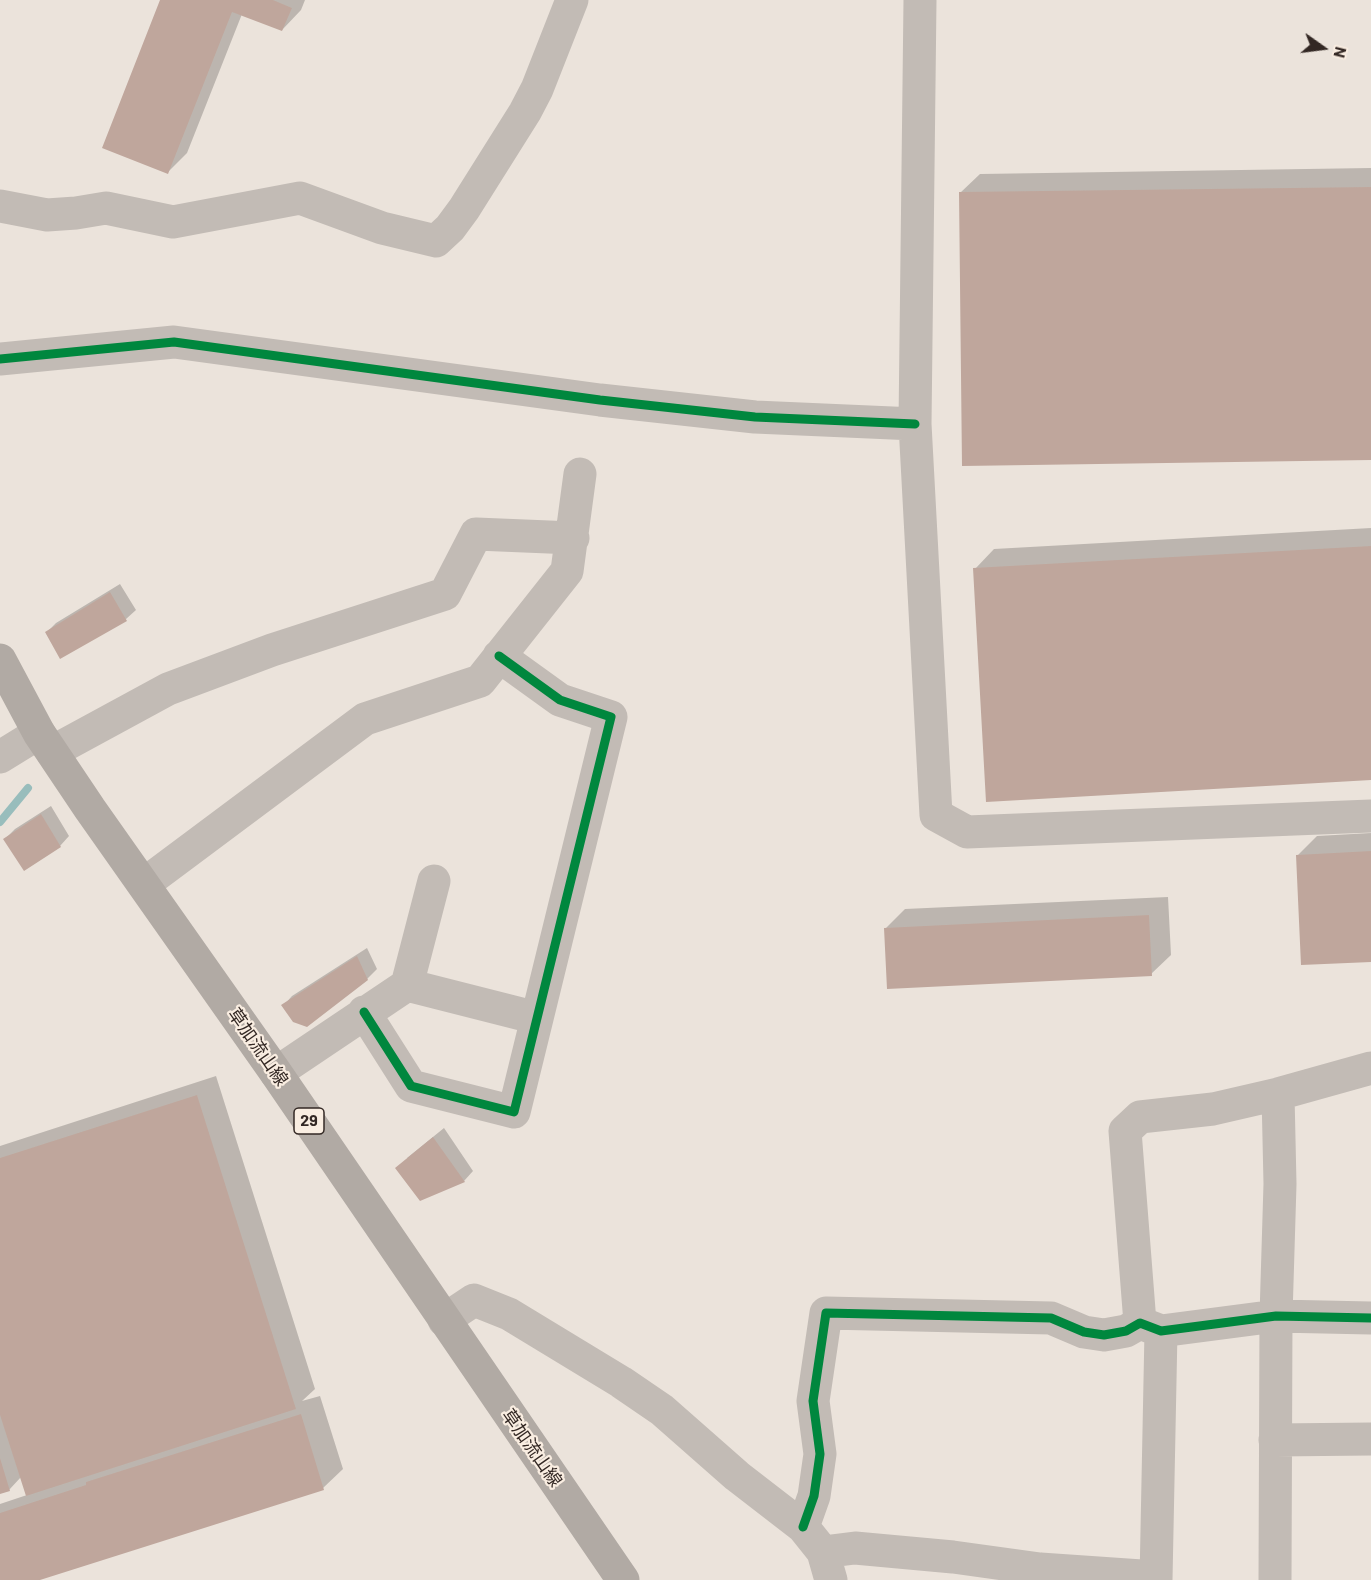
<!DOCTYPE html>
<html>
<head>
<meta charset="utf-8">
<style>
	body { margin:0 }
	#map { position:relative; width:1371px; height:1580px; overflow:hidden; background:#ebe3db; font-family:Barlow,sans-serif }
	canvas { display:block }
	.north { position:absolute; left:1293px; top:18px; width:60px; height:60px; -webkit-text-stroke:4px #f9ede1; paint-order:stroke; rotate:104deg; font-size:16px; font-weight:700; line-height:24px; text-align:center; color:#332824 }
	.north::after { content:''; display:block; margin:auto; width:21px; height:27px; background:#332824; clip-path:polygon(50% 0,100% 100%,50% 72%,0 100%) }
</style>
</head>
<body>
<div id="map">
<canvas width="1371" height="1580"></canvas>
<div class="north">N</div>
</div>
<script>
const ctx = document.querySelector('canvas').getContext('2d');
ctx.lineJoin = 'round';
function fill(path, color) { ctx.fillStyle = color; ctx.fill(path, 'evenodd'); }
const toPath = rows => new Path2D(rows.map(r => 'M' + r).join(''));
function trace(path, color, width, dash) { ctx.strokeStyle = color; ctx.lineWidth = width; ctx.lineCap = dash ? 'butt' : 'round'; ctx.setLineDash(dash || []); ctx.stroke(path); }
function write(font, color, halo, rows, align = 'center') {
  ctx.font = font + ' Barlow,"Noto Sans JP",sans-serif'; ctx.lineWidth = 4.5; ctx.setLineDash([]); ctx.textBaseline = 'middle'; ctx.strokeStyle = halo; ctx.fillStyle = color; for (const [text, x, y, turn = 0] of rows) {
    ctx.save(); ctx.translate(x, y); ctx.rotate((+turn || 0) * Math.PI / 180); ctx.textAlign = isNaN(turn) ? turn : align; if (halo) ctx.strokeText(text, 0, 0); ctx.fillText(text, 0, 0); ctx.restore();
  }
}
const shadow = toPath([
	[162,0,305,0,301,10,282,30,242,14,187,153,168,172],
	[1371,168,1371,459,960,193,980,174],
	[1371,528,1371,778,975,569,994,549],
	[120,584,136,610,126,619,60,657,46,633,56,623],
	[51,806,69,836,60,846,5,839,15,829],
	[1371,833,1371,960,1298,855,1317,836],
	[1168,897,1171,955,1151,974,885,929,905,909],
	[367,948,377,969,367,979,283,1006,292,996],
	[216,1076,315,1389,302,1401,320,1396,343,1469,323,1488,35,1580,0,1580,0,1504,27,1495,21,1477,9,1490,0,1492,0,1146],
	[444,1128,473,1171,464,1181,407,1158]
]);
const stream = toPath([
	[0,822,28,788]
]);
const building = toPath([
	[160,0,273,0,292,8,282,31,232,12,168,174,102,148],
	[1371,187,1371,460,962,466,959,192],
	[1371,546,1371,780,986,802,973,568],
	[110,592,127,621,60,659,45,632],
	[41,814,61,847,24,871,3,839],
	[1371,851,1371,962,1301,965,1296,855],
	[1149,915,1152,976,887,989,884,928],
	[357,956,368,980,307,1027,293,1022,281,1005],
	[197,1095,296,1409,26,1496,0,1415,0,1158],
	[433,1137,465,1182,420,1201,395,1168],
	[301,1414,324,1490,40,1580,0,1580,0,1513,86,1485,86,1482],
	[0,1458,10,1491,0,1494]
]);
const minor = toPath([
	[920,0,915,424,936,815,967,832,1371,816],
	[0,206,47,215,76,213,106,208,173,222,300,198,382,228,436,241,450,228,464,209,525,112,537,89,572,0],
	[0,359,174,342,600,400,755,417,915,424],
	[52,752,168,689,272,650,445,594,476,534,573,538],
	[0,757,39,733],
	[144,884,365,719,480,681,567,571,580,474],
	[407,985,537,1018],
	[364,1012,411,1086,514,1112,611,717,560,700,499,656],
	[276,1073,407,985,434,881],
	[444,1320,474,1300,509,1314,621,1382,662,1410,737,1476,803,1527,823,1552,831,1580],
	[1140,1323,1125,1131,1140,1117,1213,1109,1278,1094,1371,1068],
	[1275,1440,1371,1439],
	[803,1527,814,1496,820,1454,813,1401,826,1313,1051,1318,1084,1332,1104,1335,1126,1331,1140,1323,1161,1331,1276,1316,1371,1318],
	[823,1552,855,1548,953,1557,1040,1569,1156,1577],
	[1156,1580,1161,1331],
	[1275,1580,1276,1316,1280,1184,1278,1094]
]);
const major = toPath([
	[0,660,39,733,90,809,276,1073,623,1580]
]);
const cycleway = toPath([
	[0,359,174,342,600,400,755,417,915,424],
	[364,1012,411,1086,514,1112,611,717,560,700,499,656],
	[803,1527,814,1496,820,1454,813,1401,826,1313,1051,1318,1084,1332,1104,1335,1126,1331,1140,1323,1161,1331,1276,1316,1371,1318]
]);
const shields = [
	[309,1121,30]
];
const shieldNames = [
	["29",309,1121]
];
const streetNames = [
	["草加流山線",258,1047,55],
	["草加流山線",532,1448,55]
];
fill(shadow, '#0003');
trace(stream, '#98bdbc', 8);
fill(building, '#bfa69c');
trace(minor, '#c2bbb5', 33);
trace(major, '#b1aaa4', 33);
trace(cycleway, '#00873e', 9);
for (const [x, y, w] of shields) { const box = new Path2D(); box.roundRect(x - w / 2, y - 13, w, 26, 4.5); ctx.fillStyle = '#f9ede1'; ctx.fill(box); trace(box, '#332824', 1.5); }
write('bold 16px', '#332824', null, shieldNames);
write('18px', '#332824', '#f9ede1', streetNames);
</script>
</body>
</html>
